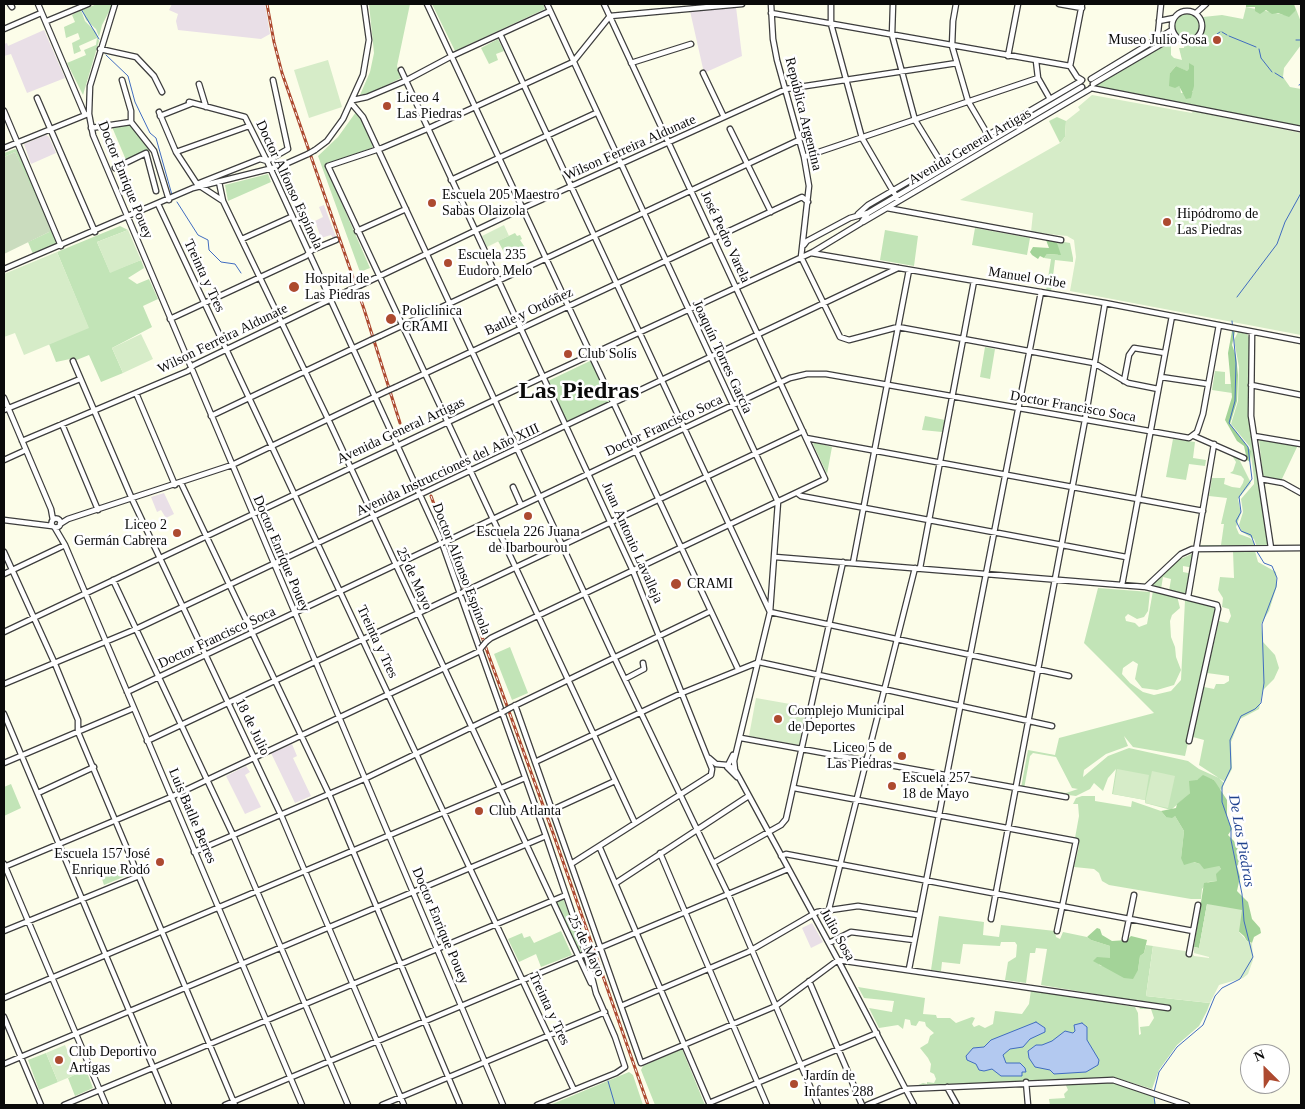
<!DOCTYPE html>
<html>
<head>
<meta charset="utf-8">
<style>
	body { margin:0 }
	#map { position:relative; width:1305px; height:1109px; overflow:hidden; background:#fcfde9; font-family:"Times New Roman",serif }
	canvas { display:block }
	.frame { position:absolute; inset:0; border:5px solid #0a0a0a; pointer-events:none }
	.north { position:absolute; left:1240px; top:1044px; width:50px; height:50px; box-sizing:border-box; background:#fff; border:1px solid #9d9d9d; border-radius:50%; rotate:337deg; font-size:14px; font-weight:700; line-height:20px; text-align:center; color:#0a0a0a }
	.north::after { content:''; display:block; margin:auto; width:18px; height:22px; background:#ad4a30; clip-path:polygon(50% 0,100% 100%,50% 72%,0 100%) }
</style>
</head>
<body>
<div id="map">
<canvas width="1305" height="1109"></canvas>
<div class="frame"></div>
<div class="north">N</div>
</div>
<script>
const ctx = document.querySelector('canvas').getContext('2d');
ctx.lineJoin = 'round';
function fill(path, color) { ctx.fillStyle = color; ctx.fill(path, 'evenodd'); }
const toPath = rows => new Path2D(rows.map(r => 'M' + r).join(''));
function trace(path, color, width, dash) { ctx.strokeStyle = color; ctx.lineWidth = width; ctx.lineCap = dash ? 'butt' : 'round'; ctx.setLineDash(dash || []); ctx.stroke(path); }
function write(font, color, halo, rows, align = 'center') {
  ctx.font = font + ' "Times New Roman",serif'; ctx.lineWidth = 5; ctx.setLineDash([]); ctx.textBaseline = 'middle'; ctx.strokeStyle = halo; ctx.fillStyle = color; for (const [text, x, y, turn = 0] of rows) {
    ctx.save(); ctx.translate(x, y); ctx.rotate((+turn || 0) * Math.PI / 180); ctx.textAlign = isNaN(turn) ? turn : align; if (halo) ctx.strokeText(text, 0, 0); ctx.fillText(text, 0, 0); ctx.restore();
  }
}
const industrial = toPath([
	[172,4,265,4,270,34,261,39,178,30,176,21,178,14,169,10],
	[736,7,742,56,704,73,690,11],
	[44,30,65,78,27,93,11,54,4,56,4,44,7,43,8,46],
	[46,135,49,137,56,153,31,164,24,144],
	[324,205,336,237,333,238,331,235,321,238,315,221,323,217,319,207],
	[164,493,174,514,166,518,161,510,157,512,151,497],
	[292,744,297,756,293,758,311,796,295,803,271,753],
	[246,766,250,772,245,775,261,807,245,814,226,776],
	[812,923,823,942,811,948,802,928]
]);
const green = toPath([
	[97,4,113,4,102,25,99,37,96,29,86,20,82,10],
	[369,4,410,4,397,66,401,78,369,94,360,95,370,72,374,53],
	[432,4,543,4,545,9,455,51],
	[1294,4,1301,22,1301,45,1284,68,1283,77,1290,87,1301,89,1301,127,1096,87,1098,83,1099,84,1125,69,1124,66,1128,67,1155,51,1155,49,1157,50,1170,43,1171,39,1171,55,1174,58,1182,60,1179,48,1184,48,1184,44,1192,43,1200,37,1205,29,1203,17,1222,15,1243,19,1246,7,1285,15,1296,10],
	[1176,66,1186,71,1193,70,1193,92,1181,93,1180,87,1170,79,1170,73],
	[81,10,85,21,96,32,99,41,83,95,67,63,86,55,84,50,96,45,97,38,79,46,81,51,74,54,72,43,80,39,78,33,66,38,64,27,75,22,72,15],
	'1174 26a13 13 0 1 1 26 0a13 13 0 1 1-26 0Z',
	[498,39,504,51,496,54,498,60,489,64,481,48],
	[356,112,359,113,373,145,372,148,327,164,326,167,370,268,360,272,318,156,338,137],
	[1057,117,1066,121,1065,137,1060,143,1049,121],
	[130,124,152,149,126,160,112,127],
	[15,149,17,150,56,241,57,244,33,254,28,242,49,232,15,152,4,157,4,153],
	[268,174,271,182,228,201,225,185],
	[120,226,128,230,97,242,110,272,141,260,144,268,128,278,137,284,149,279,158,299,143,306,152,327,112,348,123,373,101,382,89,355,74,361,70,359,56,362,49,344,88,327,57,252],
	[975,228,1030,238,1027,255,972,245],
	[885,230,918,236,914,266,880,260],
	[515,233,517,236,520,235,522,239,520,240,526,249,507,258,498,241],
	[1053,240,1070,243,1073,258,1073,262,1055,260,1051,292,1046,291,1051,259,1044,258,1047,254,1058,255,1058,248],
	[1238,332,1247,334,1250,339,1250,424,1268,547,1257,547,1254,539,1242,532,1239,525,1243,512,1241,499,1254,484,1254,478,1250,447,1231,424,1238,401,1239,367,1234,340],
	[985,347,995,349,990,379,980,377],
	[592,360,613,403,568,424,548,381],
	[1215,371,1225,372,1225,384,1231,384,1232,393,1212,390],
	[925,416,945,420,942,432,922,430],
	[1173,439,1195,442,1193,458,1206,460,1205,466,1189,464,1186,480,1166,477],
	[1259,439,1298,445,1281,481,1263,477],
	[814,442,832,447,827,474,813,444],
	[1231,454,1239,459,1251,483,1238,499,1241,513,1236,527,1239,534,1250,538,1254,542,1255,548,1201,547,1201,545,1221,545,1224,524,1221,524,1227,498,1209,496,1212,478,1225,478,1224,484,1232,487,1240,488,1243,483,1244,479,1241,476,1230,473,1233,471,1236,462],
	[1233,551,1255,551,1258,562,1276,572,1277,585,1269,611,1261,624,1263,642,1275,655,1279,668,1274,679,1263,690,1259,709,1240,719,1231,742,1232,769,1225,782,1199,765,1204,740,1193,737,1193,734,1204,687,1214,689,1216,684,1224,684,1229,681,1229,676,1207,673,1219,621,1228,623,1231,616,1229,609,1222,607,1223,598,1218,590,1220,577,1234,578],
	[1196,552,1194,568,1183,566,1183,572,1193,574,1186,595,1169,591,1171,579,1163,577,1161,589,1153,587,1151,585,1178,560],
	[1098,588,1150,592,1148,611,1144,617,1137,619,1128,614,1125,617,1126,621,1135,623,1139,627,1147,624,1153,591,1177,596,1180,608,1172,615,1170,621,1171,637,1175,647,1176,657,1181,670,1174,685,1157,690,1142,688,1135,679,1138,664,1133,661,1123,668,1122,674,1130,683,1143,692,1154,695,1171,691,1181,680,1185,600,1216,607,1218,609,1185,756,1133,747,1124,736,1128,746,1106,754,1084,770,1083,777,1108,756,1129,748,1188,761,1199,769,1219,778,1224,783,1222,790,1218,789,1214,780,1203,776,1190,785,1190,793,1171,810,1145,803,1145,800,1112,794,1116,769,1108,778,1103,791,1094,783,1090,789,1076,796,1030,790,1031,787,1066,793,1078,789,1072,788,1056,757,1033,753,1030,756,1024,789,1021,788,1028,750,1055,755,1059,738,1154,713,1084,643],
	[510,647,528,693,512,700,494,654],
	[11,784,21,808,4,816,4,787],
	[1082,796,1095,796,1095,801,1131,807,1132,801,1161,811,1166,817,1175,816,1184,831,1181,858,1200,864,1219,866,1221,869,1218,881,1208,882,1202,889,1201,899,1191,899,1109,885,1102,881,1099,873,1094,869,1074,867,1079,846,1079,841,1075,838,1079,816,1078,804,1073,804,1076,798],
	[129,865,133,873,104,885,101,876],
	[563,898,583,952,580,954,555,903],
	[939,916,984,922,983,935,999,937,1001,925,1055,931,1056,937,1060,939,1063,932,1087,937,1091,940,1110,946,1110,958,1104,959,1099,965,1107,967,1138,970,1140,956,1144,953,1146,945,1153,946,1146,996,1210,1003,1207,1011,1199,1026,1177,1045,1159,1070,1152,1089,1113,1077,916,1086,923,1083,927,1084,927,1082,934,1083,936,1079,934,1074,930,1072,931,1064,928,1058,920,1048,928,1043,930,1036,934,1033,926,1026,925,1022,919,1021,916,1026,911,1025,910,1020,905,1019,903,1029,898,1025,879,1028,869,1008,892,1012,894,1001,864,998,858,987,925,998,923,1014,936,1015,937,1018,950,1018,956,1023,972,1017,975,1018,972,1024,974,1027,979,1025,985,1028,993,1024,995,1011,1022,1014,1029,1004,1031,990,1135,1007,1138,1013,1139,1035,1141,1034,1140,1027,1149,1026,1154,1018,1151,1009,1140,1009,1137,1001,1041,985,1047,949,1036,948,1035,953,1030,953,1026,983,1005,980,1008,962,1016,957,1017,945,1015,942,1001,942,1000,946,963,944,960,964,942,962,941,971,931,970],
	[561,931,572,955,541,967,536,954,519,962,508,939,522,933,524,938,530,936,534,943],
	[682,1049,705,1105,655,1105,641,1070,643,1066],
	[46,1053,58,1082,39,1090,28,1060],
	[83,1062,93,1088,75,1096,68,1078,76,1074,73,1066],
	[629,1072,633,1075,643,1105,550,1105],
	[1108,1081,1154,1095,1156,1105,1050,1105,1049,1099,1065,1098,1064,1094,1068,1090,1065,1083]
]);
const forest = toPath([
	[1246,4,1294,4,1296,10,1289,17,1278,13,1272,14,1266,10,1260,14,1255,11,1255,7,1246,7],
	[1189,63,1194,66,1194,86,1191,98,1186,99,1179,86,1175,88,1169,86,1170,73,1176,66,1187,71,1189,69],
	[1049,239,1057,243,1061,255,1047,254,1044,258,1040,256,1038,259,1032,255,1030,252,1033,247,1049,248,1046,240],
	[1232,331,1235,332,1232,345,1236,356,1238,375,1237,401,1230,424,1251,451,1250,462,1247,460,1244,446,1237,441,1225,420,1232,397,1228,353],
	[1203,775,1214,780,1227,800,1227,817,1232,829,1228,835,1238,845,1237,854,1240,857,1240,862,1237,866,1240,877,1237,891,1248,902,1252,919,1260,928,1261,933,1254,937,1252,943,1247,941,1244,936,1207,904,1199,948,1194,947,1204,883,1217,881,1216,874,1221,869,1219,866,1204,869,1200,864,1194,862,1184,865,1181,858,1184,831,1175,816,1172,818,1166,817,1161,811,1176,808,1177,804,1190,793,1189,781,1197,780],
	[1097,928,1100,929,1102,935,1112,941,1127,940,1131,936,1147,940,1144,953,1140,956,1138,970,1133,979,1124,978,1093,961,1097,957,1110,958,1110,946,1091,940,1087,937]
]);
const cemetery = toPath([
	[15,152,51,229,49,232,4,254,4,157]
]);
const pitch = toPath([
	[328,60,342,107,309,118,294,70],
	[1092,95,1192,113,1193,111,1301,133,1301,335,1070,291,1076,257,1074,240,1067,236,1031,232,1033,213,960,200,1060,143,1065,137,1066,121,1080,110,1078,107],
	[504,225,509,236,487,247,482,236],
	[128,230,141,260,110,273,97,242],
	[57,252,89,328,24,355,15,333,4,337,4,274],
	[141,334,153,359,123,373,112,348],
	[756,698,807,707,799,745,749,736],
	[1117,769,1149,775,1145,800,1113,794],
	[1152,771,1175,776,1168,808,1145,803],
	[1207,904,1242,910,1239,932,1247,941,1252,943,1253,960,1248,974,1243,978,1219,985,1210,1003,1146,996,1153,946,1191,952,1194,956,1209,958,1209,957,1194,953,1194,947,1199,948],
	[65,1045,77,1074,58,1082,46,1053]
]);
const water = toPath([
	[1036,1022,1045,1028,1045,1032,1030,1039,1023,1047,1010,1049,1003,1055,1006,1063,1020,1063,1025,1068,1026,1072,1022,1072,1022,1076,1001,1076,992,1069,984,1071,979,1070,976,1064,967,1060,966,1056,973,1048,984,1047,991,1040,1036,1022],
	[1082,1023,1087,1027,1087,1040,1099,1060,1098,1065,1086,1072,1054,1074,1050,1070,1035,1067,1029,1058,1028,1051,1036,1045,1042,1045,1052,1041,1065,1031,1073,1033,1075,1031,1074,1025,1082,1023]
]);
const stream = toPath([
	[81,9,99,39],
	[1222,32,1227,35],
	[1217,34,1220,32],
	[1229,36,1256,47],
	[1296,40,1301,40],
	[1259,49,1261,58,1272,72],
	[106,55,128,76,135,102,150,133,156,138,172,195],
	[1275,73,1283,78],
	[1299,85,1301,84],
	[177,202,198,235,208,240,209,250,221,262,235,264,241,273],
	[1237,297,1277,244,1285,222,1301,193],
	[1232,321,1236,363,1235,401,1229,423,1248,447,1252,479,1239,497,1241,512,1236,521,1241,531,1251,535,1255,546],
	[608,1081,615,1105],
	[1154,1092,1159,1072,1177,1047,1203,1025,1215,996,1222,988,1240,979,1253,957,1244,921,1242,894,1231,840,1231,828,1222,802,1222,787,1231,768,1230,740,1241,716,1255,709,1261,703,1264,683,1262,624,1276,587,1277,578,1272,566,1264,563,1256,550],
	[1154,1096,1155,1105]
]);
const minor = toPath([
	[10,4,12,7],
	[38,4,85,115],
	[115,4,90,86,89,114,93,135,503,1105],
	[427,4,738,669],
	[547,4,778,502,770,612,734,761,735,770,838,960,914,1105],
	[771,4,773,39,777,60,804,157,809,186,801,257,840,337,849,340,898,327,1094,363,1128,383,1158,389],
	[831,4,831,24,862,138,897,198],
	[893,4,892,35,915,120,942,164],
	[956,4,953,21,952,46,968,101,988,135],
	[1059,4,1082,8],
	'1172 26a15 15 0 1 1 30 0a15 15 0 1 1-30 0Z',
	[771,13,1070,66],
	[1196,13,1206,4],
	[47,21,88,4],
	[1159,21,1174,18],
	[4,29,41,13],
	[500,34,770,612,1069,676],
	[1157,43,1161,4],
	[100,49,136,57,154,76,162,92],
	[1008,56,1018,4],
	[1036,61,1038,78,1050,99],
	[631,63,691,44],
	[401,70,633,571,712,769,711,775,571,864],
	[703,73,724,117],
	[1091,79,1172,30],
	[122,80,131,111,131,122,154,151,169,200],
	[1082,80,1077,77,1070,66,1082,4],
	[199,84,206,107],
	[1093,84,1175,36],
	[1091,88,1301,129],
	[37,98,95,232],
	[353,100,367,97,405,81,452,56,550,11],
	[189,102,245,117,267,161,442,543,546,836,586,954,596,993,615,1037,625,1067,616,1073,537,1105],
	[352,104,363,117,614,657,728,894,818,1105],
	[4,111,61,246],
	[159,112,176,152,197,184],
	[160,116,193,103],
	[91,128,131,122],
	[730,129,771,212],
	[4,148,88,114],
	[315,150,327,141,343,119,363,75,369,40,364,4],
	[176,152,249,126],
	[804,157,1038,78],
	[115,168,146,153,156,191],
	[451,180,596,113],
	[219,182,223,201,328,419,591,983],
	[223,201,197,184,260,159,267,161,288,149,273,80],
	[158,204,574,1090],
	[887,208,1061,240],
	[858,214,868,205,1081,81],
	[863,222,1090,89],
	[357,231,406,209],
	[242,239,291,217],
	[804,245,807,241,850,218,868,213],
	[811,253,1105,303,1301,341],
	[4,269,193,188,281,166,308,154],
	[361,285,523,208,786,89,957,63],
	[170,319,306,256,312,250,336,240],
	[1252,332,1251,416,1271,548],
	[380,336,799,140],
	[73,361,132,499,281,815,404,1105],
	[1161,377,1208,384],
	[1124,381,1129,355,1134,348,1165,353],
	[1251,385,1301,395],
	[396,387,802,197,808,202],
	[136,393,175,485],
	[4,398,51,509,53,520],
	[4,410,80,379],
	[211,416,371,340],
	[62,424,98,510],
	[1194,436,1244,458],
	[1254,436,1301,444],
	[806,438,1203,511],
	[22,441,188,371,194,365,354,288],
	[4,460,26,450],
	[1261,479,1283,483,1301,493],
	[181,483,329,794,460,1105],
	[513,487,521,505],
	[797,493,801,496,1126,557],
	'51.5 523a4.5 4.5 0 1 1 9 0a4.5 4.5 0 1 1-9 0Z',
	[4,520,52,526],
	[60,524,68,519,232,465,387,391],
	[55,528,65,545,302,1105],
	[449,540,790,378,807,374,826,374,1189,438,1197,432,1203,414,1219,325],
	[4,552,55,664,78,720,78,732,235,1105],
	[775,557,1146,587,1217,605,1218,609,1189,741],
	[853,563,909,270],
	[920,568,974,281],
	[4,574,65,545],
	[113,580,233,835,348,1105],
	[1122,585,1172,316],
	[1146,587,1181,554,1192,549,1301,548],
	[468,590,803,431],
	[1188,597,1214,444],
	[4,632,543,377,813,252,861,223,868,213,873,210,1082,87],
	[486,642,491,638,825,479,604,4],
	[625,679,644,669,643,663],
	[4,684,136,629,898,268],
	[127,692,442,543],
	[515,705,641,1063,776,1006,838,960,1168,1008],
	[510,708,711,611],
	[4,714,169,1105],
	[741,738,1066,797],
	[147,741,461,593],
	[733,755,727,767,737,777],
	[709,758,716,764,727,765,735,770],
	[535,762,682,693,759,662,1052,726],
	[4,763,134,708],
	[794,788,1076,841,1057,931],
	[38,793,94,767],
	[552,810,615,781],
	[635,823,328,166,382,148,427,129,573,62,610,16,742,4],
	[600,848,710,1105],
	[194,852,364,779,503,712],
	[660,853,767,1105],
	[781,856,786,854,1193,931],
	[713,863,781,825,786,819,843,562],
	[4,864,106,1105],
	[4,867,171,797,478,652,481,648],
	[616,883,747,797],
	[829,909,915,568],
	[991,919,1085,420,1105,303],
	[4,931,139,876],
	[1125,939,1134,895],
	[829,943,851,932,914,940],
	[1189,954,1198,905],
	[909,969,1041,292],
	[809,981,862,1105],
	[4,998,525,778],
	[621,1006,748,952,817,912,858,906,918,915],
	[4,1017,41,1105],
	[4,1064,546,836],
	[1026,1082,1028,1105],
	[947,1087,957,1105],
	[709,1103,877,1033],
	[64,1105,566,895],
	[225,1105,788,869],
	[382,1105,605,1012],
	[867,1105,906,1089,1113,1080,1187,1105]
]);
const rail = toPath([
	[267,4,274,42,282,73,364,309,400,423],
	[431,496,553,833,648,1105]
]);
const minorBridge = toPath([
	[308,154,315,150],
	[354,288,361,285],
	[371,340,380,336],
	[387,391,396,387],
	[442,543,449,540],
	[461,593,468,590],
	[481,648,486,642],
	[503,712,510,708]
]);
const markers = [
	[1217,40,5,"#ad4a30"],
	[387,106,5,"#ad4a30"],
	[432,203,5,"#ad4a30"],
	[1167,222,5,"#ad4a30"],
	[448,263,5,"#ad4a30"],
	[294,287,6,"#ad4a30"],
	[391,319,6,"#ad4a30"],
	[568,354,5,"#ad4a30"],
	[528,516,5,"#ad4a30"],
	[177,533,5,"#ad4a30"],
	[676,584,6,"#ad4a30"],
	[778,719,5,"#ad4a30"],
	[902,756,5,"#ad4a30"],
	[892,786,5,"#ad4a30"],
	[479,811,5,"#ad4a30"],
	[160,862,5,"#ad4a30"],
	[59,1060,5,"#ad4a30"],
	[794,1084,5,"#ad4a30"]
];
const poiNames = [
	["Museo Julio Sosa",1207,40,"right"],
	["Liceo 4",397,98],
	["Las Piedras",397,114],
	["Escuela 205 Maestro",442,195],
	["Sabas Olaizola",442,211],
	["Hipódromo de",1177,214],
	["Las Piedras",1177,230],
	["Escuela 235",458,255],
	["Eudoro Melo",458,271],
	["Hospital de",305,279],
	["Las Piedras",305,295],
	["Policlinica",402,311],
	["CRAMI",402,327],
	["Club Solís",578,354],
	["Liceo 2",167,525,"right"],
	["Germán Cabrera",167,541,"right"],
	["Escuela 226 Juana",528,532,"center"],
	["de Ibarbourou",528,548,"center"],
	["CRAMI",687,584],
	["Complejo Municipal",788,711],
	["de Deportes",788,727],
	["Liceo 5 de",892,748,"right"],
	["Las Piedras",892,764,"right"],
	["Escuela 257",902,778],
	["18 de Mayo",902,794],
	["Club Atlanta",489,811],
	["Escuela 157 José",150,854,"right"],
	["Enrique Rodó",150,870,"right"],
	["Club Deportivo",69,1052],
	["Artigas",69,1068],
	["Jardín de",804,1076],
	["Infantes 288",804,1092]
];
const streetNames = [
	["República Argentina",803,114,76],
	["Avenida General Artigas",970,147,-30],
	["Wilson Ferreira Aldunate",630,148,-24],
	["Doctor Enrique Pouey",125,180,68],
	["Doctor Alfonso Espínola",289,185,65],
	["José Pedro Varela",725,237,65],
	["Treinta y Tres",204,276,65],
	["Manuel Oribe",1027,278,9],
	["Batlle y Ordóñez",529,312,-25],
	["Wilson Ferreira Aldunate",223,339,-26],
	["Joaquín Torres García",722,357,65],
	["Doctor Francisco Soca",1073,407,10],
	["Doctor Francisco Soca",664,426,-25],
	["Avenida General Artigas",401,431,-25],
	["Avenida Instrucciones del Año XIII",448,470,-25],
	["Juan Antonio Lavalleja",632,543,66],
	["Doctor Enrique Pouey",281,554,67],
	["Doctor Alfonso Espínola",461,569,69],
	["25 de Mayo",414,579,65],
	["Doctor Francisco Soca",217,638,-25],
	["Treinta y Tres",377,642,65],
	["18 de Julio",252,727,64],
	["Luis Batlle Berres",192,816,67],
	["Doctor Enrique Pouey",440,926,67],
	["Julio Sosa",837,935,61],
	["25 de Mayo",586,946,64],
	["Treinta y Tres",549,1009,65]
];
const waterNames = [
	["De Las Piedras",1241,841,80]
];
const townNames = [
	["Las Piedras",579,392]
];
fill(industrial, '#e9dfe7');
fill(green, '#c2e4b7');
fill(forest, '#a3d398');
fill(cemetery, '#cadcbe');
fill(pitch, '#d6ecc8');
fill(water, '#b3c9f0');
trace(water, '#406cc0', 1);
trace(stream, '#406cc0', 1);
trace(minor, '#3d3d3d', 7);
trace(minor, '#fff', 4.5);
trace(rail, '#ad4a30', 3);
trace(rail, '#fff', 1, [4]);
trace(minorBridge, '#3d3d3d', 7, []);
trace(minorBridge, '#fff', 4.5);
for (const [x, y, r, color] of markers) { const dot = new Path2D(); dot.arc(x, y, r, 0, 2 * Math.PI); ctx.fillStyle = color; ctx.fill(dot); trace(dot, '#fff', 2); }
write('14px', '#0a0a0a', '#fff', poiNames, 'left');
write('14px', '#0a0a0a', '#fff', streetNames);
write('italic 15px', '#20428f', '#fff', waterNames);
write('bold 24px', '#0a0a0a', '#fff', townNames);
</script>
</body>
</html>
